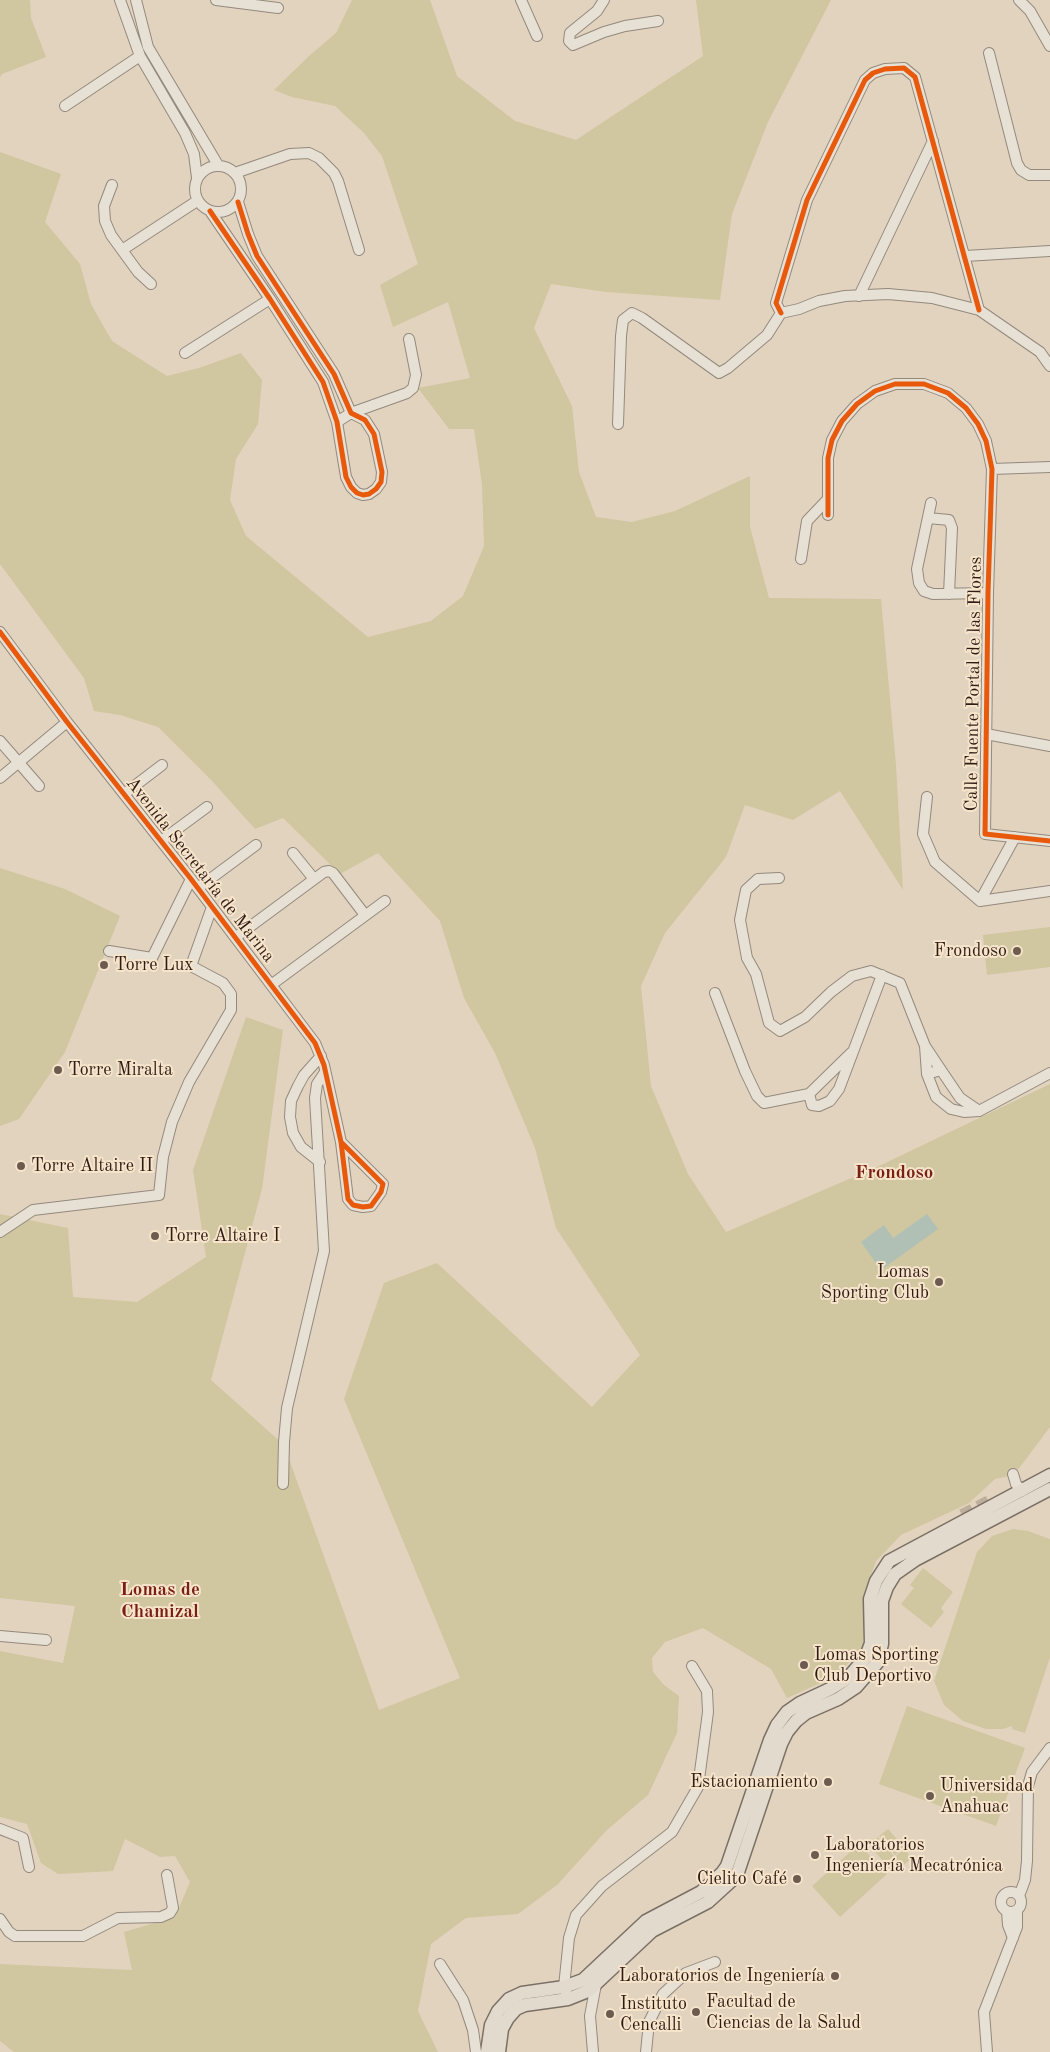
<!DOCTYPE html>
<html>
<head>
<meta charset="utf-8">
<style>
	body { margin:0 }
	canvas { display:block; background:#e2d3be }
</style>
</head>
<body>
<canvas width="1050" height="2052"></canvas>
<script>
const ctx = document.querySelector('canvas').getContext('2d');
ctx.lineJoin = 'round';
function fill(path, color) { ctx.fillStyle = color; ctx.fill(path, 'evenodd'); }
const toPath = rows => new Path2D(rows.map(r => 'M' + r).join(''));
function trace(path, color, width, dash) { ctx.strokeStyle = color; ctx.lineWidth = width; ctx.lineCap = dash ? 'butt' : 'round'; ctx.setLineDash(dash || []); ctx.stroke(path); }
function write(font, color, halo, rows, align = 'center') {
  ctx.font = font + ' "Old Standard TT",serif'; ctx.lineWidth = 4; ctx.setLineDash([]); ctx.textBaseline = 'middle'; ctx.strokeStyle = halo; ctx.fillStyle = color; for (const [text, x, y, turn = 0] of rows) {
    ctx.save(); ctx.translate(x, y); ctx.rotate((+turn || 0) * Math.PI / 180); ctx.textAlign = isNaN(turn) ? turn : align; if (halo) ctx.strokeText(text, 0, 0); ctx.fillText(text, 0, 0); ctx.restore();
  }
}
const green = toPath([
	[0,0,30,0,31,18,46,57,2,74,0,77],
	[352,0,430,0,457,76,515,121,576,140,703,56,696,0,831,0,768,122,732,214,720,300,606,292,551,284,534,328,572,406,579,472,596,517,632,522,675,511,750,476,750,527,769,598,881,599,896,765,903,890,840,791,793,820,745,805,726,857,665,933,641,986,651,1086,688,1174,726,1232,877,1167,1050,1084,1050,1427,1014,1475,995,1479,969,1503,901,1535,876,1561,865,1591,863,1648,836,1676,787,1698,771,1669,703,1628,665,1642,652,1658,653,1672,664,1685,679,1696,677,1733,648,1795,607,1830,557,1885,518,1914,466,1918,431,1944,418,2011,438,2052,14,2052,0,2041,0,1964,132,1970,124,1932,175,1917,190,1882,175,1856,160,1857,125,1839,113,1871,58,1874,41,1863,27,1824,0,1817,0,1651,63,1663,75,1606,0,1598,0,1214,68,1228,73,1297,137,1302,206,1257,193,1170,246,1017,283,1030,262,1189,211,1380,284,1445,379,1710,460,1678,344,1399,384,1283,437,1263,592,1407,640,1355,556,1228,535,1148,495,1053,464,998,440,921,378,853,340,874,283,818,255,829,213,782,158,727,120,715,94,711,84,678,0,564,0,152,61,174,45,222,80,264,91,304,112,341,167,376,199,368,241,353,262,380,258,424,236,459,230,500,246,536,368,637,431,621,463,596,484,546,482,484,474,429,449,429,418,388,470,378,448,302,393,327,380,285,418,264,382,156,364,133,335,106,292,97,274,90,309,56,336,33],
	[0,868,65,889,120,916,65,1052,19,1119,0,1126],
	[1050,927,1050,967,987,975,983,935],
	[1013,1529,1028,1531,1050,1539,1050,1657,1025,1733,1012,1729,1012,1726,1003,1729,986,1729,963,1721,944,1705,934,1681,977,1552,992,1536],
	[923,1568,953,1592,941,1608,944,1612,931,1628,901,1604,914,1588,910,1585],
	[907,1706,1025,1748,996,1826,879,1784],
	[888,1829,904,1847,895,1855,879,1836],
	[878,1837,894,1856,885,1863,869,1845],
	[859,1844,887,1874,840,1917,812,1886],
	[904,1849,912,1858,894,1873,886,1864]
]);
const water = toPath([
	[927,1214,938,1229,881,1270,861,1242,884,1225,893,1238]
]);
const majorTunnel = toPath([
	[962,1515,993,1499]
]);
const minor = toPath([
	[120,0,140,56,185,133,194,154,197,178],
	[136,0,148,47,218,165],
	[216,0,278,8],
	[521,0,537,36],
	[604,0,597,11,570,33,569,41,573,45,604,32,625,26,658,21],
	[1019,0,1030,11,1050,46],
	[989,53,1017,163,1021,170,1029,175,1050,175],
	[65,106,140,56],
	'195 189a23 23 0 1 1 46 0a23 23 0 1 1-46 0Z',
	[235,173,290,154,309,153,319,158,334,173,338,181,359,250],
	[112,185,104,206,105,221,111,235,138,272,151,284],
	[210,211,270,299,323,382,337,422,346,477,351,487,357,493,363,495,369,494,376,489,381,482,382,472,374,434,365,420,351,413,334,374,257,256,248,234,238,202],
	[122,250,197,201],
	[965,256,1050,251],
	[859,296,933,141],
	[781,313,776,303,807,200,865,80,873,73,885,69,904,68,915,77,979,310],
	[781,313,799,309,819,301,845,296,888,294,932,298,979,310,1040,352,1050,366],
	[185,353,270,299],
	[337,422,351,413,407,393,413,388,416,375,409,339],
	[618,424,621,336,623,320,632,313,642,318,719,373,728,368,767,335,781,313],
	[992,469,1050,467],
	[931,503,917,569,919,583,924,591,933,594,988,593],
	[828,515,828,458,832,440,842,421,857,404,875,391,895,384,924,384,948,393,966,408,978,424,986,441,992,469,988,593,985,834,1050,841],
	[928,518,949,520,952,528,949,594],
	[801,559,807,521,828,499],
	[0,632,67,722,191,879,315,1043,324,1065,341,1142,348,1199,353,1205,363,1207,371,1206,381,1192,383,1184,341,1142],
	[986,734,1050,746],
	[0,741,39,786],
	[0,778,67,722],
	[124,794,162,765],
	[927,797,923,834,935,862,980,901,1050,891],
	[161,841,207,807],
	[293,853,314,879],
	[779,878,758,879,746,890,740,920,747,958,756,974,769,1023,780,1031,805,1017,831,992,852,976,871,971,900,983,925,1046,941,1070],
	[198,888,256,845],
	[980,901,1015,837],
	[236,937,324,872,329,871,333,873,365,915],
	[109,951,152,958,191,879],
	[271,985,385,901],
	[715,993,745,1071,757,1096,764,1103,809,1094,851,1053],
	[925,1046,927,1074,936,1097,951,1109,964,1112,979,1111,1050,1073],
	[927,1074,941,1070,960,1098,979,1111],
	[809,1094,812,1105,819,1106,830,1101,839,1089,882,975],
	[320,1162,301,1147,293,1133,290,1117,291,1101,298,1086,304,1075,321,1056],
	[0,1232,33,1210,159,1195,163,1157,172,1122,189,1082,231,1010,231,994,223,983,191,966,212,907],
	[1013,1474,1016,1484,1022,1491],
	[283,1484,284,1442,287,1408,324,1251,315,1098,317,1084,325,1072],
	[0,1636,46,1640],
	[0,1829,23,1838,29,1867],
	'1001 1902a10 10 0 1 1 20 0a10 10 0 1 1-20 0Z',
	[1019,1896,1025,1880,1027,1861,1028,1786,1032,1772,1050,1748],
	[1007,1911,1008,1925,1013,1938],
	[0,1919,9,1932,15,1936,83,1936,118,1918,161,1917,170,1913,173,1908,167,1875],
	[440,1964,463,2000,473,2030,476,2052],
	[566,1993,564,1987,569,1938,576,1915,602,1886,672,1832,698,1787,708,1712,707,1691,692,1666],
	[593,2052,590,2016,596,1984,594,1982],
	[646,2052,649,2022,663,1994,686,1973,715,1962],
	[987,2052,984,2012,1017,1927,1017,1910]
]);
const major = toPath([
	[487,2052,491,2025,498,2011,509,1999,522,1993,564,1987,583,1980,646,1921,701,1892,722,1873,727,1866,770,1740,777,1725,787,1712,800,1703,832,1688,848,1678,866,1657,871,1643,870,1599,876,1581,889,1561,1050,1475],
	[499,2052,502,2029,508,2018,516,2009,525,2005,568,1999,588,1991,652,1931,708,1902,731,1881,738,1872,781,1744,787,1732,796,1721,806,1713,838,1699,856,1687,877,1663,882,1644,882,1601,887,1587,895,1574,915,1560,1050,1489]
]);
const cycleway = toPath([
	[210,211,270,299,323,382,337,422,346,477,351,487,357,493,363,495,369,494,376,489,381,482,382,472,374,434,365,420,351,413,334,374,257,256,248,234,238,202],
	[781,313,776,303,807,200,865,80,873,73,885,69,904,68,915,77,979,310],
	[828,515,828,458,832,440,842,421,857,404,875,391,895,384,924,384,948,393,966,408,978,424,986,441,992,469,988,593,985,834,1050,841],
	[0,632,67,722,191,879,315,1043,324,1065,341,1142,348,1199,353,1205,363,1207,371,1206,381,1192,383,1184,341,1142]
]);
const markers = [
	[1017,951,5,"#6e5b50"],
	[104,965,5,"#6e5b50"],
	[58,1070,5,"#6e5b50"],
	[21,1166,5,"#6e5b50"],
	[155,1236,5,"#6e5b50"],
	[939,1282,5,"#6e5b50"],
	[804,1665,5,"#6e5b50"],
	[828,1782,5,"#6e5b50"],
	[930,1796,5,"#6e5b50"],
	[815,1855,5,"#6e5b50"],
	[797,1879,5,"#6e5b50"],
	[835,1976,5,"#6e5b50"],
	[696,2012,5,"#6e5b50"],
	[610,2014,5,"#6e5b50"]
];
const streetNames = [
	["Calle Fuente Portal de las Flores",974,684,-89],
	["Avenida Secretaría de Marina",200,870,52]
];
const poiNames = [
	["Frondoso",1007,951,"right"],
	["Torre Lux",114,965],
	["Torre Miralta",68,1070],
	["Torre Altaire II",31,1166],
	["Torre Altaire I",165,1236],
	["Lomas",929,1272,"right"],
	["Sporting Club",929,1293,"right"],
	["Lomas Sporting",814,1655],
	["Club Deportivo",814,1676],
	["Estacionamiento",818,1782,"right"],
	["Universidad",940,1786],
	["Anahuac",940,1807],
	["Laboratorios",825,1845],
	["Ingeniería Mecatrónica",825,1866],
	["Cielito Café",787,1879,"right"],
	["Laboratorios de Ingeniería",825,1976,"right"],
	["Facultad de",706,2002],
	["Ciencias de la Salud",706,2023],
	["Instituto",620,2004],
	["Cencalli",620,2025]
];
const neighbourhoodNames = [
	["Frondoso",894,1173],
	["Lomas de",160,1590],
	["Chamizal",160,1612]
];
fill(green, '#d0c69f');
fill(water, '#b1c0b5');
trace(majorTunnel, '#beae9c', 12, [12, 6]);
trace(minor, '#94897d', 12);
trace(major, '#7b7065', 15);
trace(minor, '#e7e0d5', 10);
trace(major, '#e3dace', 12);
trace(cycleway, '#e8590c', 5);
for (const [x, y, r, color] of markers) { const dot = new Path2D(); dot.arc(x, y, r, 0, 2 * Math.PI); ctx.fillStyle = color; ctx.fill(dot); trace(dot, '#f6e4cb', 2); }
write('18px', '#2f1b14', '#f6e4cb', streetNames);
write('18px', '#2f1b14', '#f6e4cb', poiNames, 'left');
write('bold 19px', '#7a1f14', '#f6e4cb', neighbourhoodNames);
</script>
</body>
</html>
